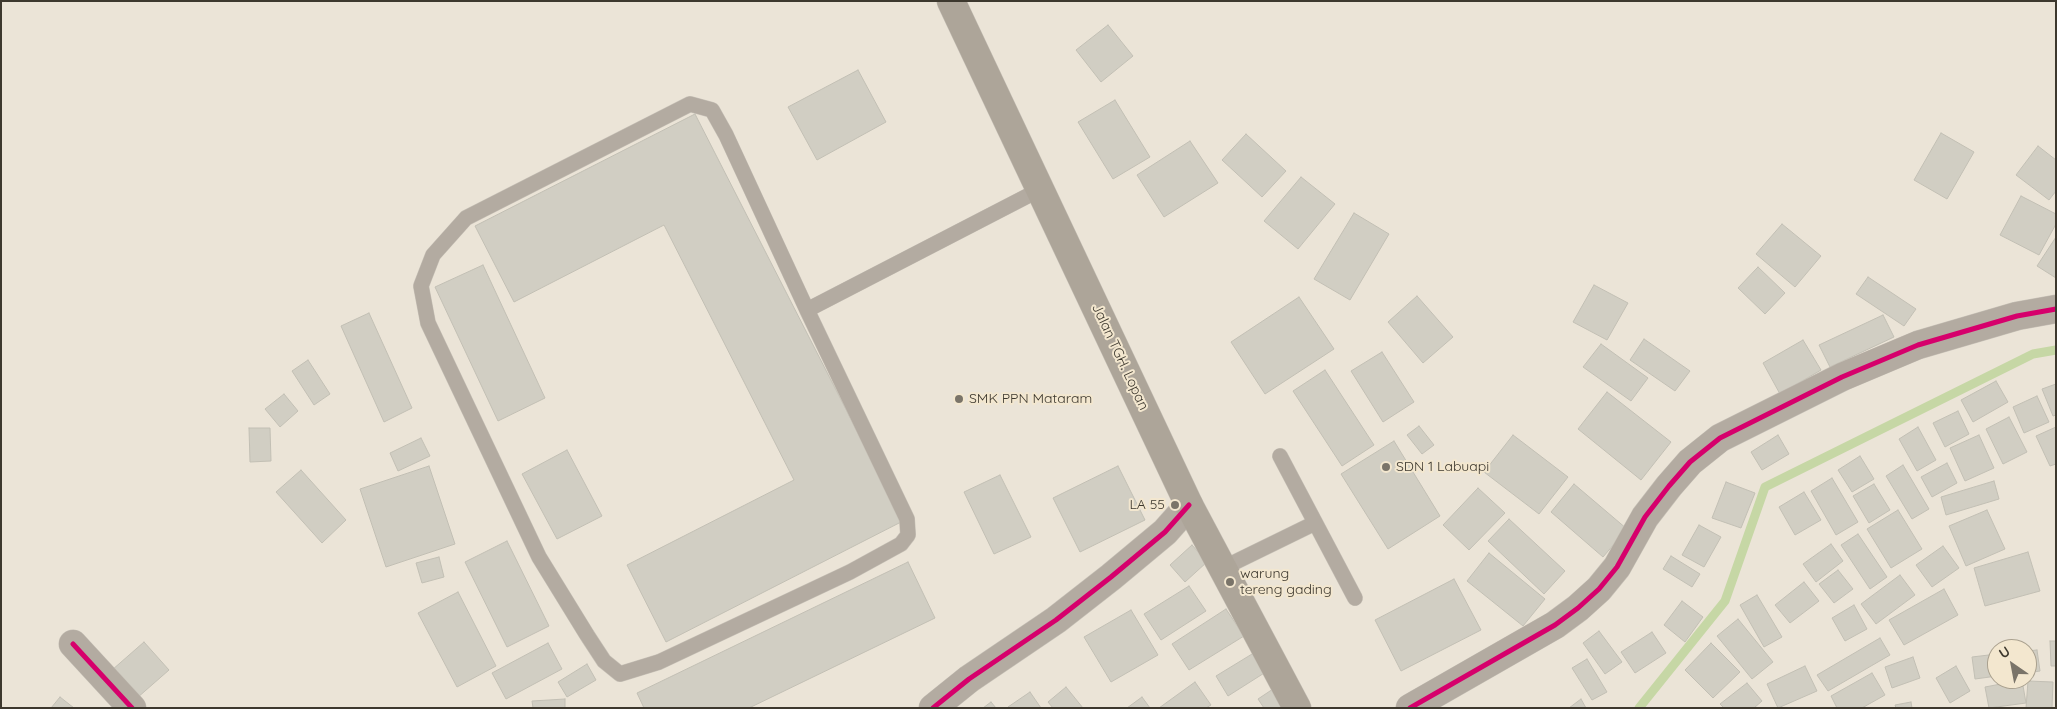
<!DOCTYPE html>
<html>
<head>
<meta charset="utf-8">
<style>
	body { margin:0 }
	#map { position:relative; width:2057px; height:709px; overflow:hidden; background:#ebe4d7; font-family:Quicksand,sans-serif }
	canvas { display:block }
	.frame { position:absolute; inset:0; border:2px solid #3d382e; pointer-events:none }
	.north { position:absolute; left:1987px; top:639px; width:50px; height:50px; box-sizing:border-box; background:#f3e7cf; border:1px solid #aaa18f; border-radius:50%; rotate:327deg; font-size:14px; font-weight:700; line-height:20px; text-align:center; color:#3d382e }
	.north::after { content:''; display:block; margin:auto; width:18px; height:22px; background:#7a7469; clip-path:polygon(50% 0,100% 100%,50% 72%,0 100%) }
</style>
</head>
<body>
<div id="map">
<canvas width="2057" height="709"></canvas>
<div class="frame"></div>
<div class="north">U</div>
</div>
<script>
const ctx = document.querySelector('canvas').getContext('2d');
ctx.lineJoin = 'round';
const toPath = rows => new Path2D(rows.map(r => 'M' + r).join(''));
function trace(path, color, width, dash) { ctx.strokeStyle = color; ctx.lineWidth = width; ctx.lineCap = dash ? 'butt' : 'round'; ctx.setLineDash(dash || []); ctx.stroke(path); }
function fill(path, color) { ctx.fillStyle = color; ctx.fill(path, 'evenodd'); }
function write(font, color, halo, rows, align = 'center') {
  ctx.font = font + ' Quicksand,sans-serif'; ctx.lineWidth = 4; ctx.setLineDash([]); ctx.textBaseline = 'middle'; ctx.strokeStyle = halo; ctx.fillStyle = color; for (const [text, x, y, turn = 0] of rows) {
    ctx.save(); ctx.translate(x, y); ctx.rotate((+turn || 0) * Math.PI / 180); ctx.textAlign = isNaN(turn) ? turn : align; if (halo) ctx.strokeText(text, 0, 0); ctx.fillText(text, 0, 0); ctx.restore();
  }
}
const stream = toPath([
	[1639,708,1725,601,1765,487,2033,354,2056,350]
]);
const building = toPath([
	[1108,25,1133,56,1101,82,1076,50,1108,25],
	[858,70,886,122,817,160,788,107,858,70],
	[1115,100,1150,157,1113,179,1078,122,1115,100],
	[695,114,903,521,666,642,627,565,794,480,664,225,514,302,475,226,695,114],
	[1941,133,1974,152,1947,199,1914,180,1941,133],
	[1246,134,1286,171,1262,197,1222,160,1246,134],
	[1190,141,1218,183,1164,217,1137,175,1190,141],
	[2038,146,2056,160,2056,191,2049,200,2016,175,2038,146],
	[1301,177,1335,204,1298,249,1264,221,1301,177],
	[2021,196,2056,214,2056,224,2039,255,2000,235,2021,196],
	[1354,213,1389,234,1350,300,1314,279,1354,213],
	[1782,224,1821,256,1795,287,1756,254,1782,224],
	[2056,237,2056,278,2037,266,2056,237],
	[483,265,545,398,498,421,435,287,483,265],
	[1758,267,1785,293,1765,314,1738,288,1758,267],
	[1868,277,1916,309,1904,326,1856,294,1868,277],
	[1594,285,1628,303,1607,340,1573,322,1594,285],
	[1417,296,1453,337,1423,363,1388,322,1417,296],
	[1299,297,1334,349,1265,394,1231,342,1299,297],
	[369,313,412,408,384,422,341,326,369,313],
	[1883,315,1894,337,1830,367,1819,345,1883,315],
	[1644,339,1690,371,1675,391,1630,360,1644,339],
	[1803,340,1821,370,1780,394,1763,363,1803,340],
	[1601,344,1648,378,1631,401,1583,367,1601,344],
	[1382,352,1414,402,1383,422,1351,371,1382,352],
	[308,360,330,394,314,405,292,371,308,360],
	[1325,370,1374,445,1342,466,1293,391,1325,370],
	[1996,381,2008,402,1973,422,1961,400,1996,381],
	[2056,384,2056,415,2053,416,2042,389,2056,384],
	[1607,392,1671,442,1641,480,1578,429,1607,392],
	[284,394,298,411,280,427,265,409,284,394],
	[2037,396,2049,422,2024,433,2013,407,2037,396],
	[1958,411,1969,434,1945,447,1933,423,1958,411],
	[2009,417,2027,452,2003,464,1986,429,2009,417],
	[1419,426,1434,445,1422,454,1407,435,1419,426],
	[1918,427,1936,460,1917,471,1899,439,1918,427],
	[2056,427,2056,464,2050,466,2036,436,2056,427],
	[249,428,270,428,271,461,250,462,249,428],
	[1513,435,1568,477,1539,514,1484,472,1513,435],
	[1778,435,1789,454,1762,470,1751,452,1778,435],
	[1979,435,1994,468,1965,481,1950,448,1979,435],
	[421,438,430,456,398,471,390,453,421,438],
	[1394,441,1440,516,1388,549,1341,474,1394,441],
	[567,450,602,516,557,539,522,474,567,450],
	[1860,456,1874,479,1852,492,1838,470,1860,456],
	[1947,463,1957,483,1932,497,1921,477,1947,463],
	[1903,465,1929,509,1912,519,1886,476,1903,465],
	[429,466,455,544,386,567,360,489,429,466],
	[1118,466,1145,520,1080,552,1053,498,1118,466],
	[301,470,346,520,322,543,276,492,301,470],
	[1000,475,1031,537,994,554,964,492,1000,475],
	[1832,478,1858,522,1836,535,1811,491,1832,478],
	[1994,481,1999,499,1946,515,1941,497,1994,481],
	[1726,482,1755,493,1741,528,1712,518,1726,482],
	[1574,484,1627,529,1603,557,1551,512,1574,484],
	[1874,484,1890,510,1869,523,1853,496,1874,484],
	[1478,488,1505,513,1469,550,1443,525,1478,488],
	[1804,492,1821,520,1795,535,1779,507,1804,492],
	[1898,510,1922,549,1891,568,1867,529,1898,510],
	[1987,510,2005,549,1966,566,1949,526,1987,510],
	[1509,519,1565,571,1544,594,1488,541,1509,519],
	[1699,525,1721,537,1704,567,1682,555,1699,525],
	[1858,534,1887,577,1870,589,1841,545,1858,534],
	[507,541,549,626,507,647,465,562,507,541],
	[1831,544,1843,561,1816,582,1803,564,1831,544],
	[1192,545,1207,562,1185,582,1170,565,1192,545],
	[1943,546,1959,568,1932,587,1916,565,1943,546],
	[2028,552,2040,591,1985,606,1974,568,2028,552],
	[1489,553,1545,599,1523,626,1467,581,1489,553],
	[1671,556,1700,574,1692,587,1663,569,1671,556],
	[439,557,444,577,422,583,416,563,439,557],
	[908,562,935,618,749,708,644,708,637,693,908,562],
	[1838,570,1853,589,1834,603,1819,584,1838,570],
	[1900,575,1915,595,1876,624,1861,604,1900,575],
	[1454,579,1481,630,1401,671,1375,620,1454,579],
	[1804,582,1819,601,1790,623,1775,605,1804,582],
	[1189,586,1206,611,1161,640,1144,614,1189,586],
	[1944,589,1958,615,1904,645,1889,620,1944,589],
	[458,592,496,666,457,687,418,613,458,592],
	[1757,595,1782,637,1764,647,1740,605,1757,595],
	[1682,601,1703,617,1685,642,1664,625,1682,601],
	[1854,605,1867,629,1845,641,1832,618,1854,605],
	[1226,609,1244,636,1189,670,1172,644,1226,609],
	[1131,610,1158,655,1111,682,1084,637,1131,610],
	[1738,619,1773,662,1752,679,1717,636,1738,619],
	[1599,631,1622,662,1605,674,1583,643,1599,631],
	[1652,632,1666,653,1635,673,1621,652,1652,632],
	[1880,638,1890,655,1828,691,1817,675,1880,638],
	[2050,641,2056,641,2056,666,2051,666,2050,641],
	[144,642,169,670,137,698,112,670,144,642],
	[548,643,562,669,506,699,492,673,548,643],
	[1711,643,1740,672,1713,698,1685,670,1711,643],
	[2037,650,2040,671,2027,673,2027,651,2037,650],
	[1257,651,1269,670,1228,696,1216,676,1257,651],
	[1997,654,1997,676,1975,679,1972,657,1997,654],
	[1913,657,1920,678,1892,688,1885,667,1913,657],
	[1587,659,1607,692,1592,700,1572,668,1587,659],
	[587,664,596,680,567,697,558,682,587,664],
	[1805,666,1817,691,1778,708,1767,684,1805,666],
	[1956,666,1970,691,1950,703,1936,678,1956,666],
	[1872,673,1885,695,1862,708,1837,708,1831,696,1872,673],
	[2022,680,2026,703,1989,708,1985,687,2022,680],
	[2028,681,2053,682,2052,708,2026,708,2028,681],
	[1195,682,1211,705,1206,708,1159,708,1195,682],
	[1747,683,1762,701,1754,708,1724,708,1720,704,1747,683],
	[1279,685,1294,708,1264,708,1258,699,1279,685],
	[1066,687,1083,708,1053,708,1048,702,1066,687],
	[1030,692,1041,708,1008,708,1008,707,1030,692],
	[60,697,74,708,51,708,60,697],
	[1142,697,1150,708,1127,708,1142,697],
	[565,699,565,708,533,708,532,701,565,699],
	[1581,699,1586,708,1569,708,1581,699],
	[991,702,996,708,983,708,991,702],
	[1911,702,1912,708,1896,708,1895,705,1911,702]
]);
const service = toPath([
	[807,310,726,135,712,110,690,104,466,218,433,255,421,286,428,323,539,557,587,635,604,661,620,674,659,662,850,572,901,544,908,535,907,519,807,310,1041,189],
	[1280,456,1355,598],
	[1223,568,1315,523]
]);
const minor = toPath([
	[73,644,132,708],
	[933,708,969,679,1056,620,1111,577,1165,532,1189,505]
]);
const tertiary = toPath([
	[1410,708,1555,625,1578,608,1599,589,1617,567,1645,517,1669,486,1690,462,1720,438,1842,377,1918,345,2017,316,2056,309]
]);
const trunk = toPath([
	[951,1,1189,505,1297,708]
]);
const cycleway = toPath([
	[73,644,132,708],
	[933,708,969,679,1056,620,1111,577,1165,532,1189,505],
	[1410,708,1555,625,1578,608,1599,589,1617,567,1645,517,1669,486,1690,462,1720,438,1842,377,1918,345,2017,316,2056,309]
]);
const markers = [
	[959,399,5,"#7a7469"],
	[1386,467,5,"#7a7469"],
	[1175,505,5,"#7a7469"],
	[1230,582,5,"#7a7469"]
];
const streetNames = [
	["Jalan TGH. Lopan",1120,357,65]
];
const poiNames = [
	["SMK PPN Mataram",969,399],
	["SDN 1 Labuapi",1396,467],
	["LA 55",1165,505,"right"],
	["warung",1240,574],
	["tereng gading",1240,590]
];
trace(stream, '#c6d7a5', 9);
fill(building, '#d1cec3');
trace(building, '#c2bfb4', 1);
trace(service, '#c7c1b7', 16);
trace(minor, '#c7c1b7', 29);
trace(tertiary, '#c7c1b7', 29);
trace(trunk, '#c7c1b7', 29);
trace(service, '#b3aba1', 15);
trace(minor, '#b3aba1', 28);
trace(tertiary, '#b3aba1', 28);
trace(trunk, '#ada599', 28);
trace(cycleway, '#d6006c', 5);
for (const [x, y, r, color] of markers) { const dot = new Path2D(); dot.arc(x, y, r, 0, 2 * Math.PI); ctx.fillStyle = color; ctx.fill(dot); trace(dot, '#f3e7cf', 2); }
write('14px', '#3d382e', '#f3e7cf', streetNames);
write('14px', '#3d382e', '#f3e7cf', poiNames, 'left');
</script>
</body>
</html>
